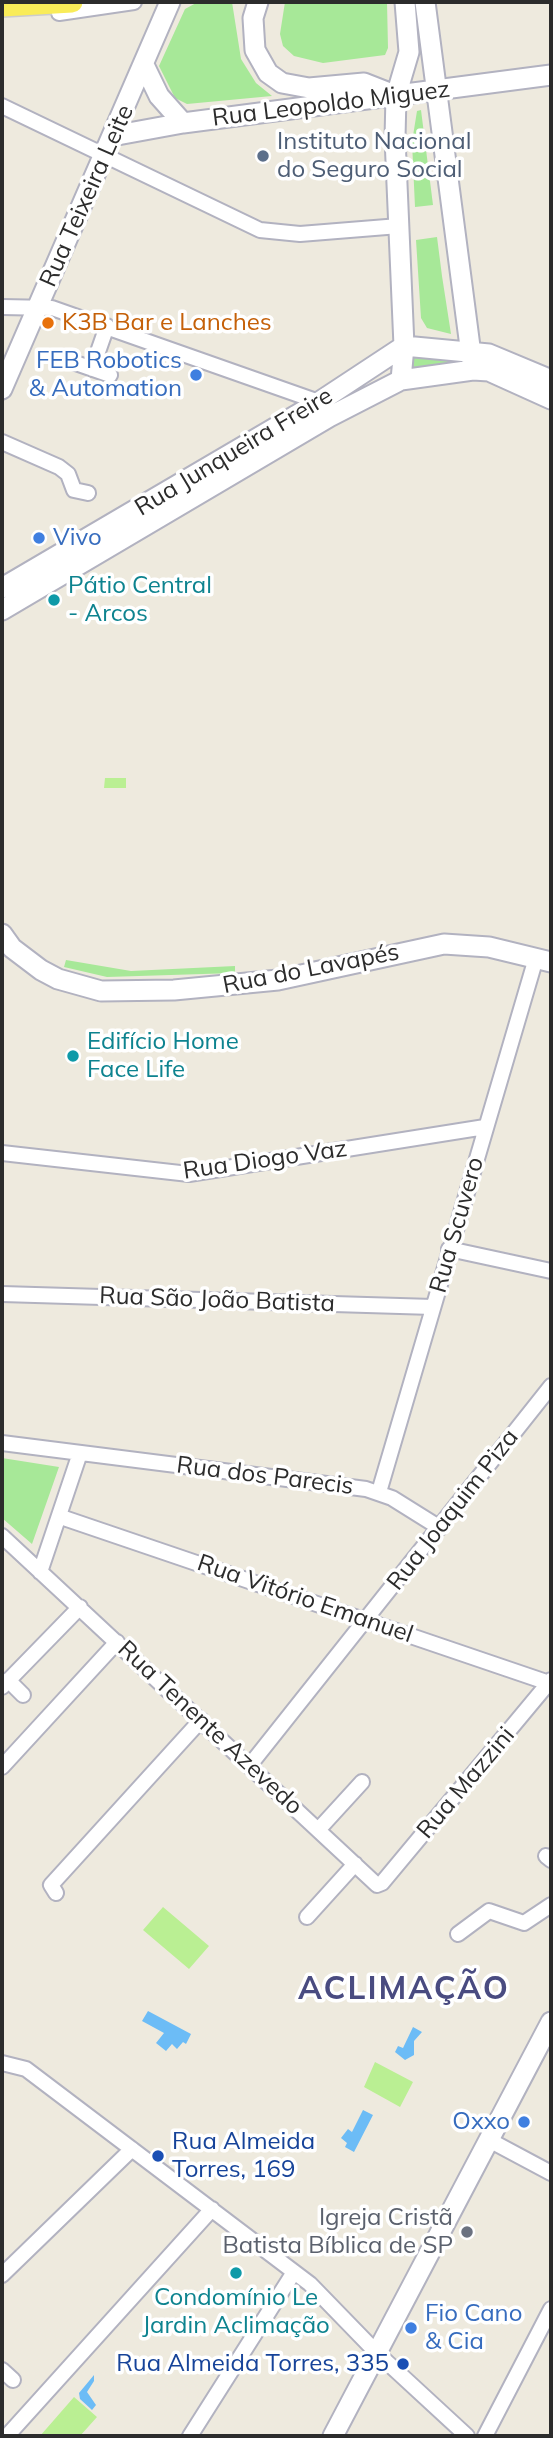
<!DOCTYPE html>
<html>
<head>
<meta charset="utf-8">
<style>
	body { margin:0 }
	#map { position:relative; width:553px; height:2438px; overflow:hidden; background:#eeeade; font-family:Mulish,sans-serif }
	canvas { display:block }
	.frame { position:absolute; inset:0; border:4px solid #2c2c2c; pointer-events:none }
</style>
</head>
<body>
<div id="map">
<canvas width="553" height="2438"></canvas>
<div class="frame"></div>
</div>
<script>
const ctx = document.querySelector('canvas').getContext('2d');
ctx.lineJoin = 'round';
function fill(path, color) { ctx.fillStyle = color; ctx.fill(path, 'evenodd'); }
const toPath = rows => new Path2D(rows.map(r => 'M' + r).join(''));
function trace(path, color, width, dash) { ctx.strokeStyle = color; ctx.lineWidth = width; ctx.lineCap = dash ? 'butt' : 'round'; ctx.setLineDash(dash || []); ctx.stroke(path); }
function write(font, color, halo, rows, align = 'center') {
  ctx.font = font + ' Mulish,sans-serif'; ctx.lineWidth = 7; ctx.setLineDash([]); ctx.textBaseline = 'middle'; ctx.strokeStyle = halo; ctx.fillStyle = color; for (const [text, x, y, turn = 0] of rows) {
    ctx.save(); ctx.translate(x, y); ctx.rotate((+turn || 0) * Math.PI / 180); ctx.textAlign = isNaN(turn) ? turn : align; if (halo) ctx.strokeText(text, 0, 0); ctx.fillText(text, 0, 0); ctx.restore();
  }
}
const green = toPath([
	[198,2,232,2,241,59,256,83,272,96,187,104,175,98,159,66,185,9],
	[285,2,387,2,388,48,385,55,323,63,294,56,283,46,280,34],
	[421,110,433,205,415,207,412,142,417,111],
	[437,237,442,276,451,334,427,328,421,318,416,240],
	[411,355,465,363,410,370],
	[66,960,131,971,235,966,235,973,107,977,64,967],
	[2,1458,59,1467,32,1544,2,1518]
]);
const pitch = toPath([
	[105,778,126,778,126,788,104,788],
	[163,1907,209,1946,189,1969,143,1930],
	[375,2062,413,2082,400,2107,364,2087],
	[74,2397,97,2417,80,2436,40,2436]
]);
const water = toPath([
	[148,2011,191,2034,186,2044,183,2042,177,2049,172,2044,166,2051,156,2043,164,2033,142,2021],
	[413,2027,422,2032,414,2041,414,2055,405,2060,395,2052,398,2046,403,2048],
	[363,2110,373,2115,354,2152,345,2147,347,2143,341,2138,348,2129,352,2132],
	[94,2375,94,2381,87,2392,96,2405,92,2410,80,2399,79,2393]
]);
const street = toPath([
	[59,13,134,2],
	[2,106,260,230,300,234,399,226],
	[2,307,52,308,319,402],
	[67,360,110,375],
	[92,369,107,326],
	[2,442,59,467,68,474,74,490,88,493],
	[2,1153,189,1174,485,1127],
	[449,1249,551,1271],
	[2,1294,433,1307],
	[2,1443,366,1489,392,1498,440,1528],
	[379,1492,536,958],
	[61,1517,549,1683],
	[2,1536,377,1885,382,1883,551,1680],
	[40,1572,80,1453],
	[8,1680,23,1695],
	[2,1687,80,1607],
	[250,1765,551,1386],
	[2,1767,117,1642],
	[319,1829,362,1782],
	[546,1856,551,1860],
	[56,1893,51,1885,201,1720],
	[307,1917,355,1864],
	[458,1934,489,1911,524,1923,551,1905],
	[2,2063,26,2069,310,2284,377,2353,467,2436],
	[491,2141,551,2173],
	[2,2275,132,2149],
	[2,2370,13,2380],
	[7,2436,212,2209],
	[190,2436,294,2272],
	[485,2436,551,2309]
]);
const secondary = toPath([
	[258,2,253,18,255,50,268,73,282,83,309,88,364,83,392,94],
	[425,2,472,362],
	[144,65,159,96,183,123],
	[112,136,183,123,551,75],
	[401,380,404,346,395,138,396,96,409,52,405,2],
	[2,389,170,2],
	[2,588,319,402,404,346,489,354,551,380],
	[2,610,329,417,401,380,473,370,489,371,551,399],
	[2,934,12,948,41,970,58,979,101,991,174,990,278,980,444,944,489,947,551,962],
	[333,2436,551,2022]
]);
const primary = toPath([
	[2,6,72,2]
]);
const markers = [
	[263,156,7,"#5c6f8a"],
	[48,323,7,"#e8710a"],
	[196,375,7,"#3f7fe0"],
	[39,538,7,"#3f7fe0"],
	[54,600,7,"#0f9aa8"],
	[73,1056,7,"#0f9aa8"],
	[524,2122,7,"#3f7fe0"],
	[158,2156,7,"#1a4fb4"],
	[467,2232,7,"#6b7280"],
	[236,2273,7,"#0f9aa8"],
	[411,2328,7,"#3f7fe0"],
	[403,2364,7,"#1a4fb4"]
];
const streetNames = [
	["Rua Leopoldo Miguez",331,104,-7],
	["Rua Teixeira Leite",87,196,-66],
	["Rua Junqueira Freire",234,452,-31],
	["Rua do Lavapés",311,969,-11],
	["Rua Diogo Vaz",265,1160,-8],
	["Rua Scuvero",457,1225,-74],
	["Rua São João Batista",217,1300,2],
	["Rua dos Parecis",265,1476,7],
	["Rua Joaquim Piza",453,1510,-52],
	["Rua Vitório Emanuel",305,1599,19],
	["Rua Tenente Azevedo",210,1728,43],
	["Rua Mazzini",466,1783,-50]
];
const serviceNames = [
	["Instituto Nacional",277,142],
	["do Seguro Social",277,170]
];
const foodNames = [
	["K3B Bar e Lanches",62,323]
];
const shopNames = [
	["FEB Robotics",182,361],
	["& Automation",182,389],
	["Vivo",53,538,"left"],
	["Oxxo",510,2122],
	["Fio Cano",425,2314,"left"],
	["& Cia",425,2342,"left"]
];
const cultureNames = [
	["Pátio Central",68,586],
	["- Arcos",68,614],
	["Edifício Home",87,1042],
	["Face Life",87,1070],
	["Condomínio Le",236,2298,"center"],
	["Jardin Aclimação",236,2326,"center"]
];
const transitNames = [
	["Rua Almeida",172,2142],
	["Torres, 169",172,2170],
	["Rua Almeida Torres, 335",389,2364,"right"]
];
const worshipNames = [
	["Igreja Cristã",453,2218],
	["Batista Bíblica de SP",453,2246]
];
const districtNames = [
	["ACLIMAÇÃO",404,1989]
];
fill(green, '#a7e898');
fill(pitch, '#baef93');
fill(water, '#6cbcf6');
trace(street, '#b2b2c0', 18);
trace(secondary, '#b2b2c0', 23);
trace(primary, '#ccc', 24);
trace(street, '#fff', 14);
trace(secondary, '#fff', 19);
trace(primary, '#f9ec59', 21);
for (const [x, y, r, color] of markers) { const dot = new Path2D(); dot.arc(x, y, r, 0, 2 * Math.PI); ctx.fillStyle = color; ctx.fill(dot); trace(dot, '#fff', 2.5); }
write('24px', '#2c2c2c', '#fff', streetNames);
write('24px', '#4e5e75', '#fff', serviceNames, 'left');
write('24px', '#c56008', '#fff', foodNames, 'left');
write('24px', '#366cbe', '#fff', shopNames, 'right');
write('24px', '#0d838f', '#fff', cultureNames, 'left');
write('24px', '#164399', '#fff', transitNames, 'left');
write('24px', '#5b616d', '#fff', worshipNames, 'right');
ctx.letterSpacing = '2px';
write('bold 32px', '#494b80', '#fff', districtNames);
ctx.letterSpacing = '0px';
</script>
</body>
</html>
